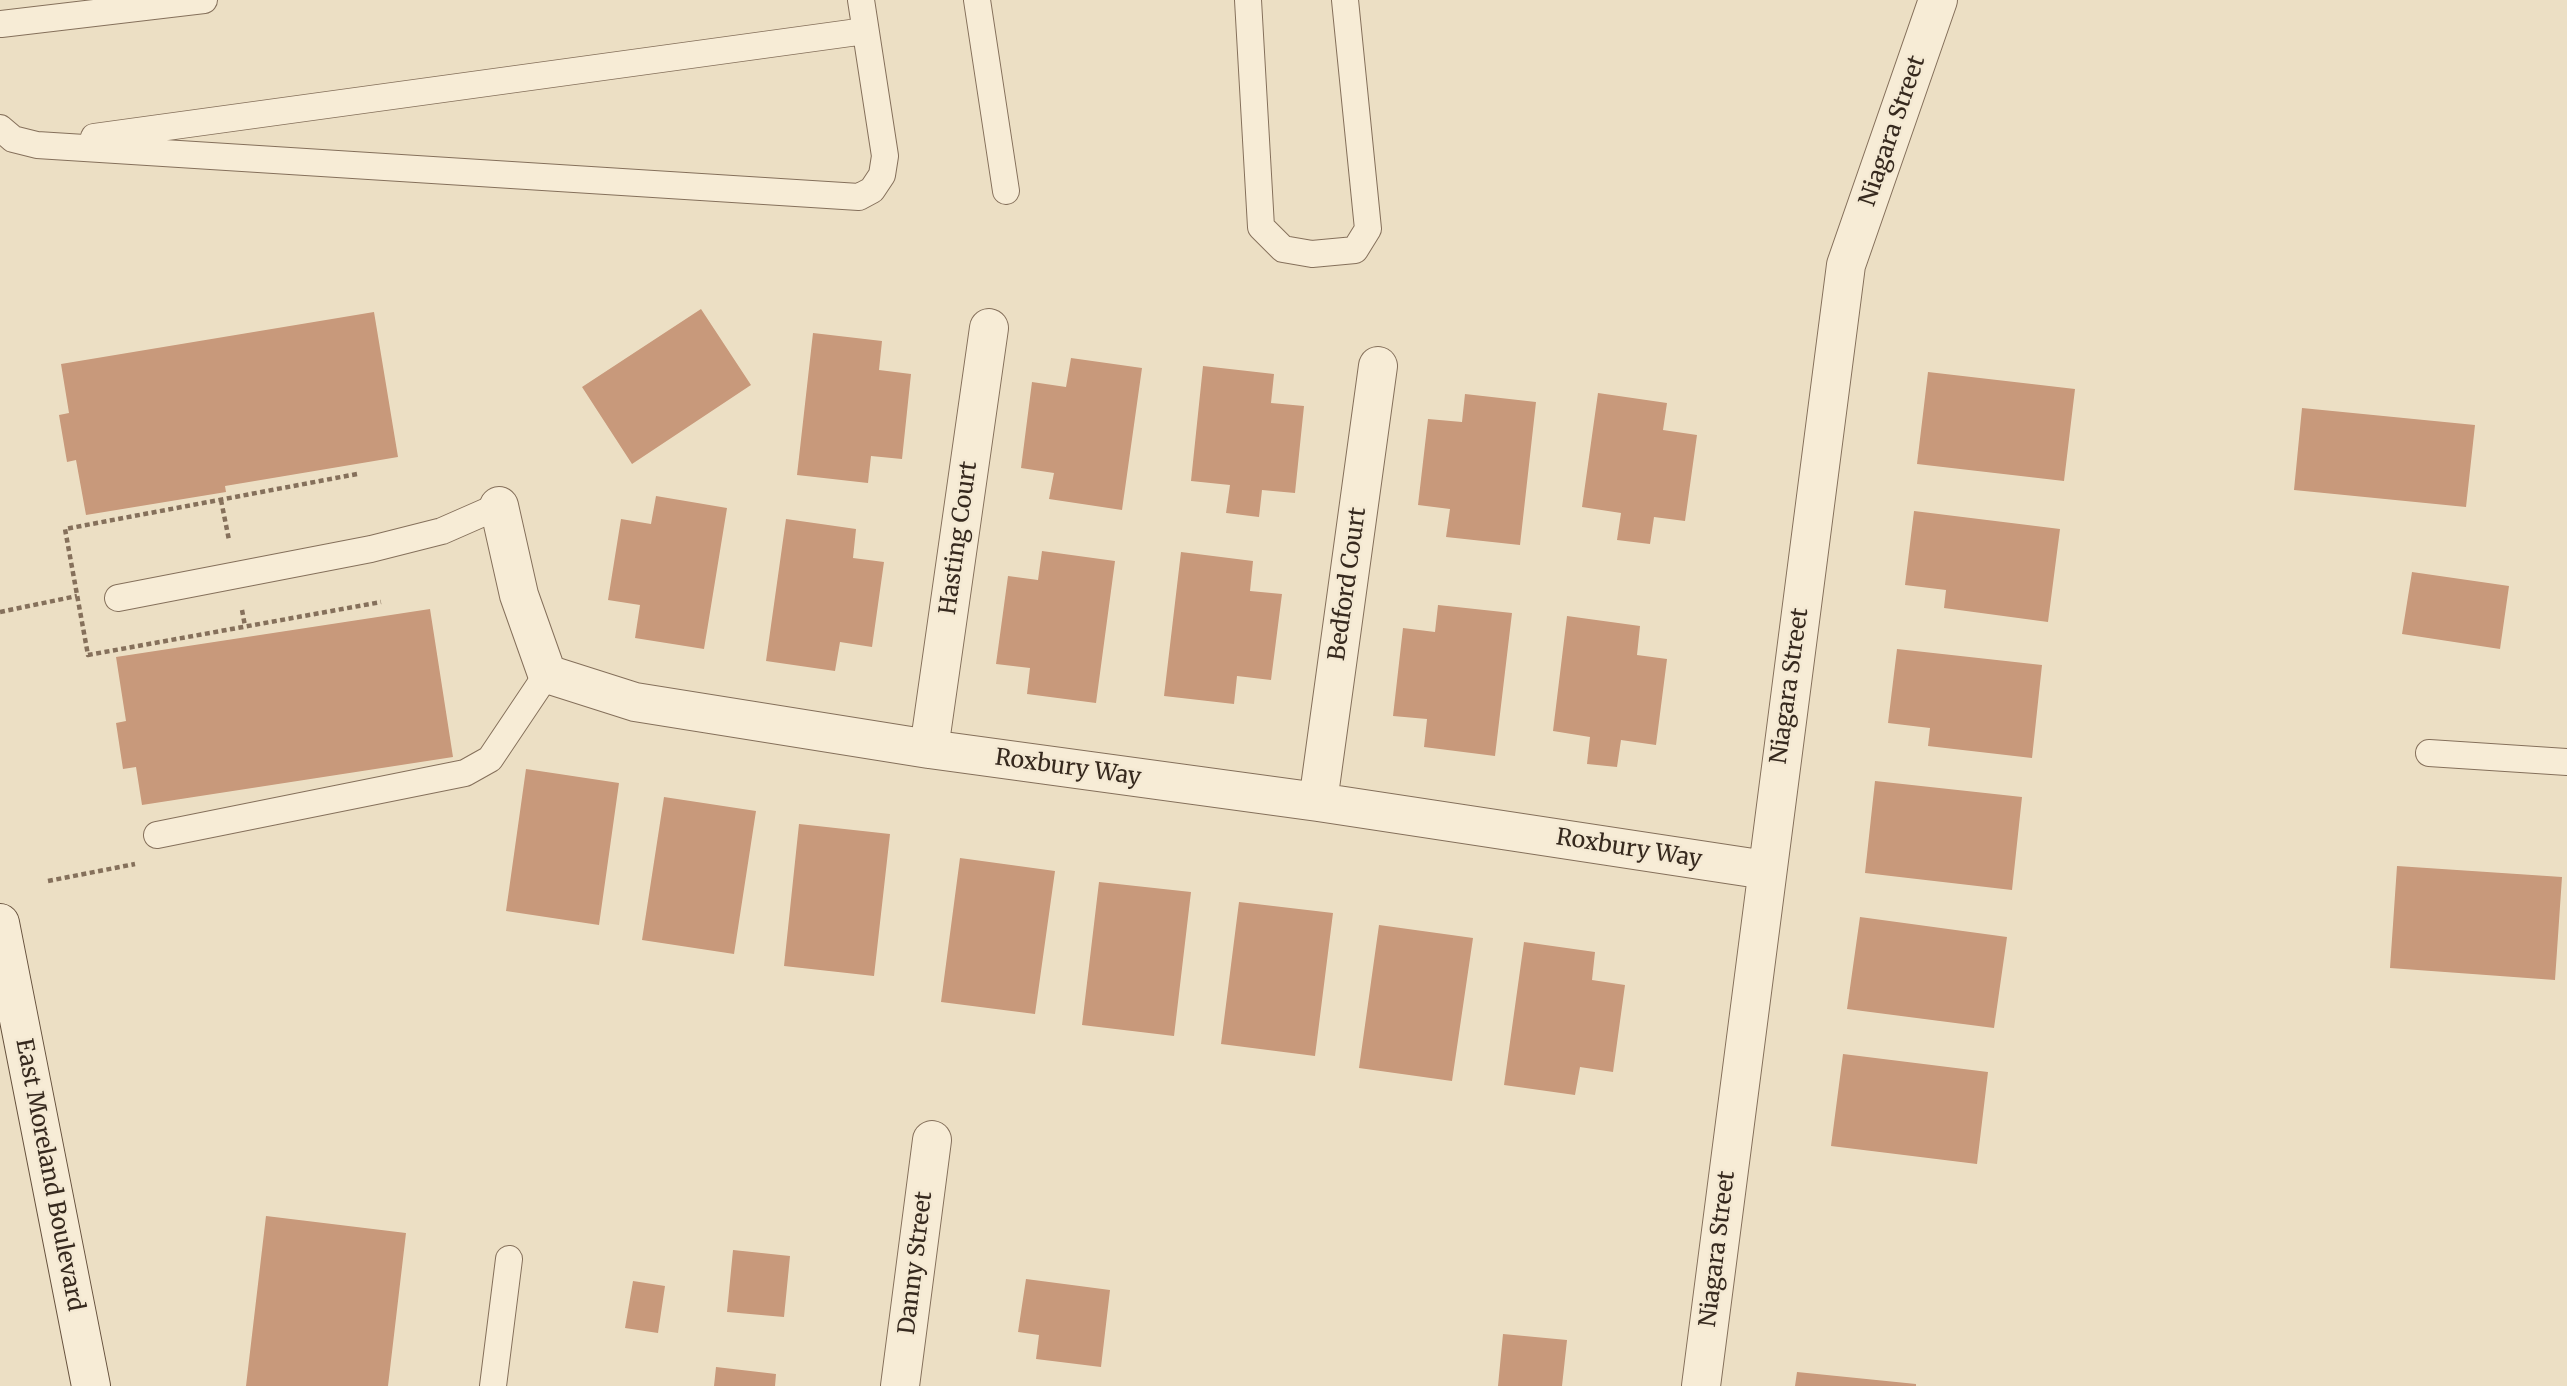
<!DOCTYPE html>
<html>
<head>
<meta charset="utf-8">
<style>
	body { margin:0 }
	canvas { display:block; background:#ecdfc4 }
</style>
</head>
<body>
<canvas width="2567" height="1386"></canvas>
<script>
const ctx = document.querySelector('canvas').getContext('2d');
ctx.lineJoin = 'round';
function fill(path, color) { ctx.fillStyle = color; ctx.fill(path, 'evenodd'); }
const toPath = rows => new Path2D(rows.map(r => 'M' + r).join(''));
function trace(path, color, width, dash) { ctx.strokeStyle = color; ctx.lineWidth = width; ctx.lineCap = dash ? 'butt' : 'round'; ctx.setLineDash(dash || []); ctx.stroke(path); }
function write(font, color, halo, rows, align = 'center') {
  ctx.font = font + ' Merriweather,serif'; ctx.lineWidth = 5; ctx.setLineDash([]); ctx.textBaseline = 'middle'; ctx.strokeStyle = halo; ctx.fillStyle = color; for (const [text, x, y, turn = 0] of rows) {
    ctx.save(); ctx.translate(x, y); ctx.rotate((+turn || 0) * Math.PI / 180); ctx.textAlign = isNaN(turn) ? turn : align; if (halo) ctx.strokeText(text, 0, 0); ctx.fillText(text, 0, 0); ctx.restore();
  }
}
const building = toPath([
	[701,309,751,385,632,464,582,387],
	[374,312,398,457,225,486,226,492,86,515,76,460,67,462,59,415,69,413,61,364],
	[813,333,882,341,879,370,911,374,902,459,871,456,868,483,797,475],
	[1071,358,1142,368,1122,510,1049,499,1054,473,1021,468,1032,382,1066,387],
	[1203,366,1274,374,1271,403,1304,406,1295,493,1262,490,1259,517,1226,513,1230,485,1191,481],
	[1928,372,2075,389,2064,481,1917,464],
	[1598,393,1667,403,1663,430,1697,435,1685,521,1654,517,1650,544,1617,540,1621,513,1582,507],
	[1465,394,1536,402,1520,545,1446,537,1450,509,1418,505,1428,419,1462,422],
	[2302,408,2475,425,2466,507,2294,490],
	[656,496,727,508,704,649,635,638,640,605,608,600,621,519,651,524],
	[1914,511,2060,529,2048,622,1944,608,1946,590,1905,585],
	[786,519,856,529,853,558,884,562,872,647,840,642,835,671,766,661],
	[1042,551,1115,561,1096,703,1027,694,1030,668,996,664,1008,576,1038,580],
	[1181,552,1253,561,1250,591,1282,594,1271,680,1237,676,1234,704,1164,696],
	[2412,572,2509,586,2500,649,2402,634],
	[1438,605,1512,613,1495,756,1424,747,1427,719,1393,716,1403,628,1435,632],
	[430,609,453,757,142,805,136,767,123,769,116,723,126,721,116,657],
	[1567,616,1640,626,1637,655,1667,659,1656,745,1621,740,1617,767,1587,764,1590,737,1553,731],
	[1897,649,2042,665,2032,758,1928,746,1930,728,1888,723],
	[526,769,619,783,599,925,506,911],
	[1875,781,2022,797,2012,890,1865,873],
	[664,797,756,811,734,954,642,940],
	[799,824,890,834,874,976,784,966],
	[960,858,1055,871,1035,1014,941,1002],
	[2397,866,2562,877,2555,980,2390,968],
	[1099,882,1191,892,1174,1036,1082,1025],
	[1239,902,1333,913,1315,1056,1221,1044],
	[1860,917,2007,937,1994,1028,1847,1009],
	[1379,925,1473,938,1452,1081,1359,1068],
	[1524,942,1595,952,1592,980,1625,985,1613,1072,1580,1067,1575,1095,1504,1085],
	[1843,1054,1988,1072,1977,1164,1831,1146],
	[266,1216,406,1233,388,1386,246,1386],
	[733,1250,790,1256,784,1317,727,1312],
	[1026,1279,1110,1290,1101,1367,1036,1359,1039,1335,1018,1332],
	[633,1281,665,1286,658,1333,625,1328],
	[1503,1334,1567,1340,1562,1386,1498,1386],
	[716,1367,776,1374,775,1386,714,1386],
	[1797,1372,1916,1384,1916,1386,1795,1386]
]);
const path = toPath([
	[357,474,65,529,88,655,381,602],
	[221,500,229,540],
	[242,610,245,626],
	[0,612,77,596],
	[48,881,135,864]
]);
const lane = toPath([
	[977,0,1006,191],
	[1248,0,1261,227,1283,249,1312,254,1355,250,1368,229,1345,0],
	[1,24,204,0],
	[0,128,13,139,37,145,859,197,872,190,882,175,885,156,861,0],
	[94,137,865,31],
	[118,598,371,549,442,531,499,506],
	[2429,753,2567,762],
	[157,835,465,773,490,759,547,674],
	[493,1386,509,1259]
]);
const street = toPath([
	[499,506,519,595,547,674,635,702,929,749,1318,802,1766,870],
	[929,749,989,328],
	[1318,802,1378,366],
	[900,1386,932,1140],
	[1701,1386,1846,265,1938,0]
]);
const secondary = toPath([
	[0,923,91,1386]
]);
const streetNames = [
	["Niagara Street",1893,131,-71],
	["Hasting Court",959,538,-82],
	["Bedford Court",1348,584,-82],
	["Niagara Street",1790,686,-82],
	["Roxbury Way",1068,768,8],
	["Roxbury Way",1629,849,9],
	["East Moreland Boulevard",49,1175,79],
	["Niagara Street",1718,1249,-83],
	["Danny Street",916,1263,-83]
];
fill(building, '#c8997b');
trace(lane, '#85705b', 28);
trace(street, '#85705b', 40);
trace(secondary, '#67523e', 40);
trace(path, '#85705b', 4.5, [5, 3.5]);
trace(lane, '#f7ecd6', 26);
trace(street, '#f7ecd6', 38);
trace(secondary, '#f7ecd6', 38);
write('23px', '#36291e', '#f4e9d3', streetNames);
</script>
</body>
</html>
